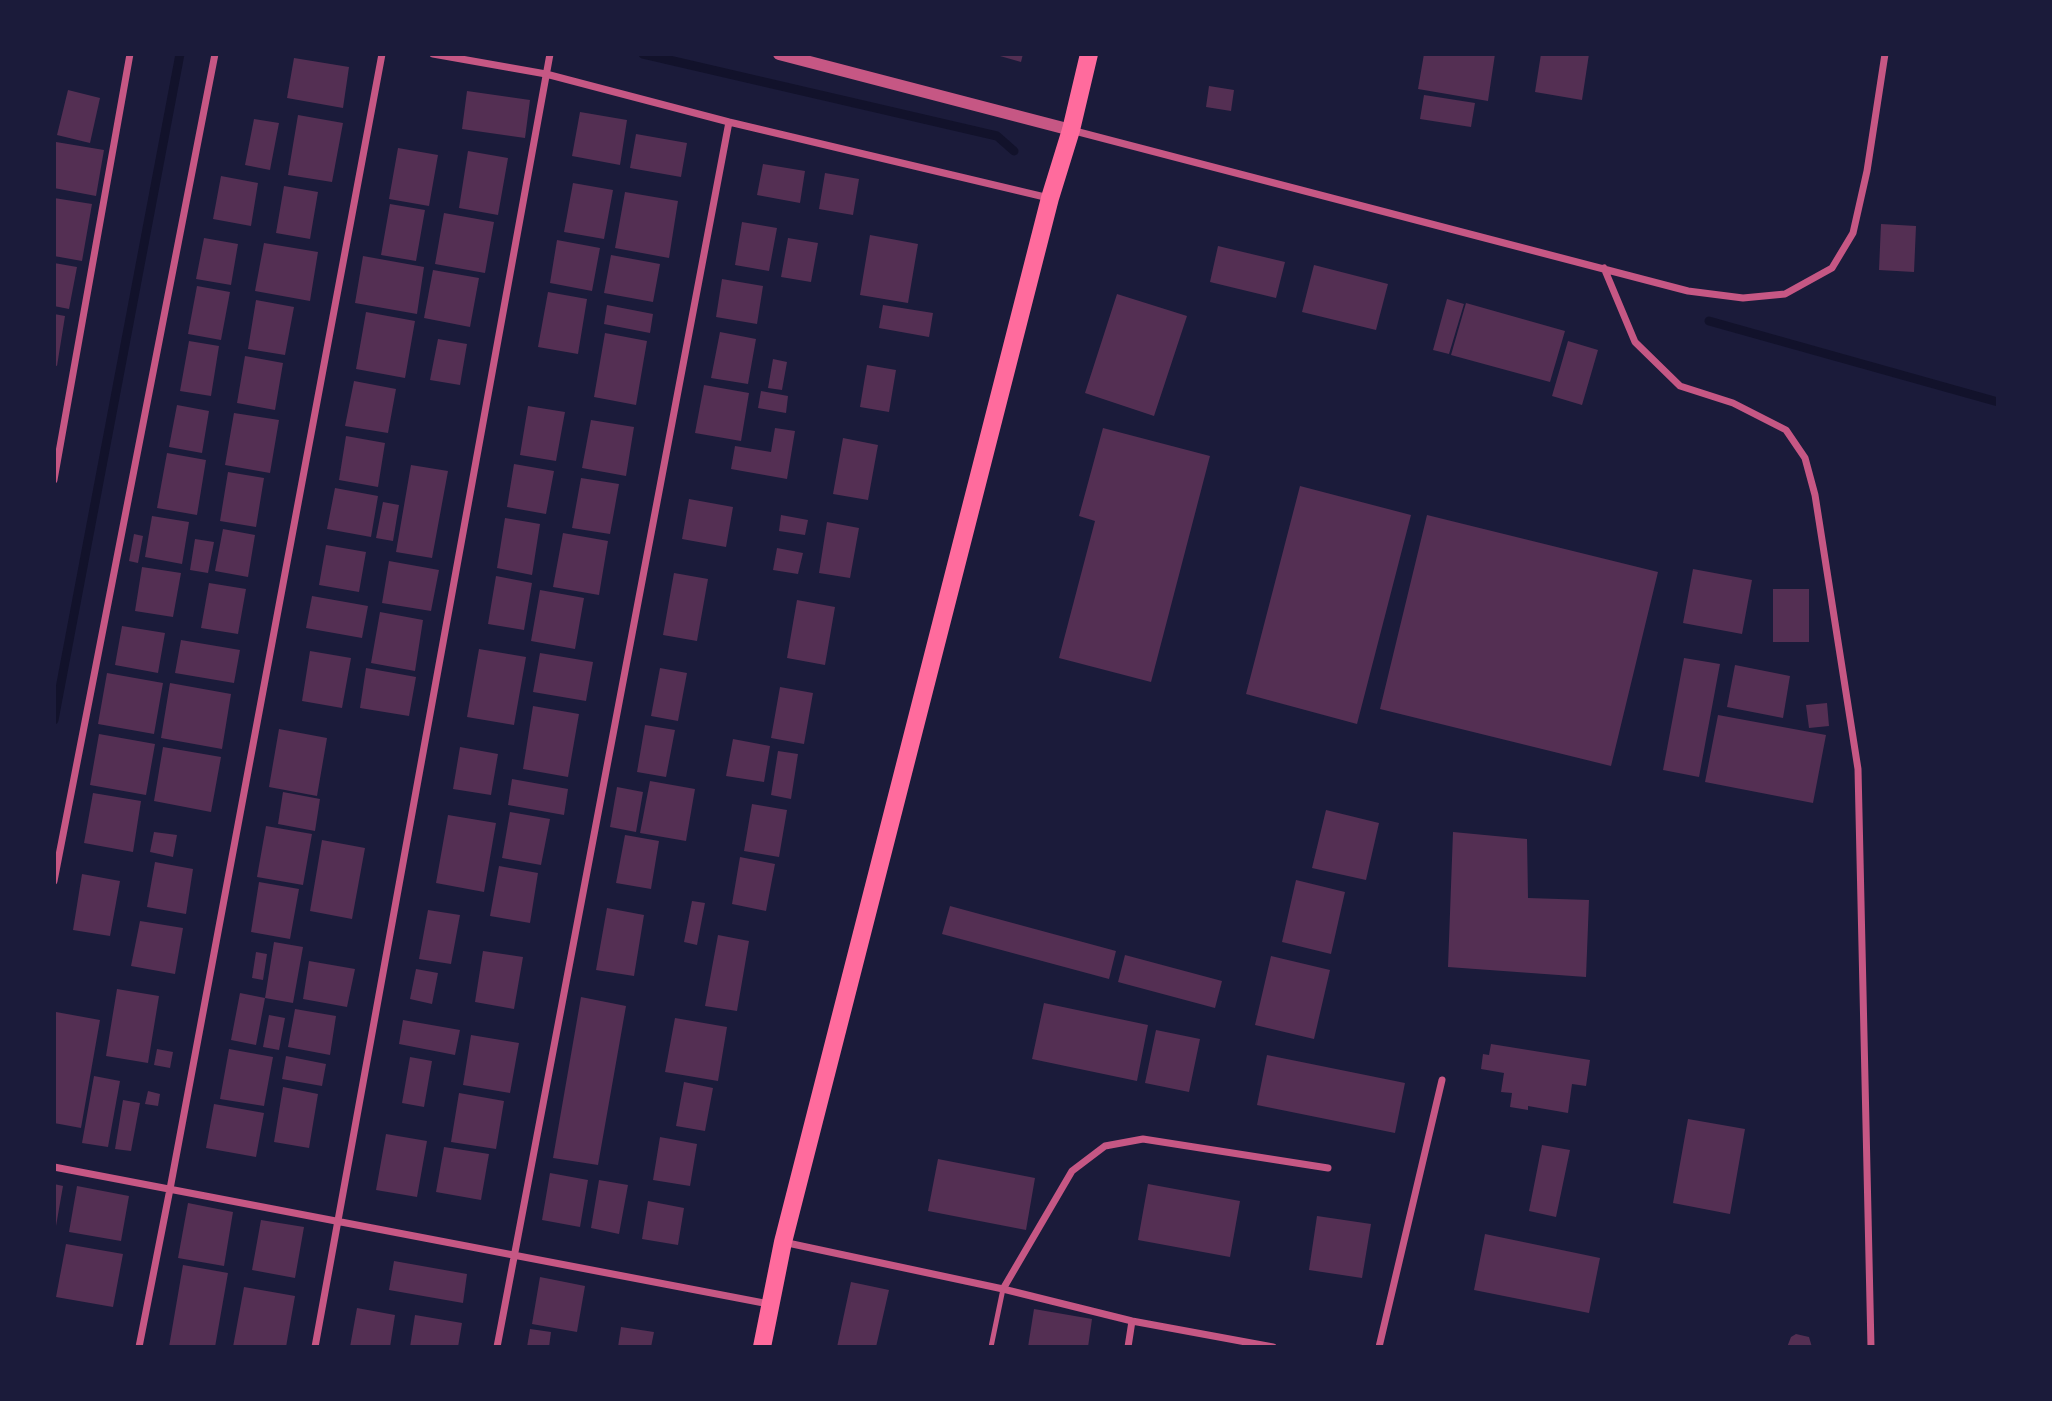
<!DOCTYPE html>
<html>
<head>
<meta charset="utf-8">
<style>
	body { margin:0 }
	#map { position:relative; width:2052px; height:1401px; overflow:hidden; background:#1b1b3a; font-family:"Libre Baskerville",serif }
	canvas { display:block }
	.frame { position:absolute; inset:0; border:56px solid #1b1b3a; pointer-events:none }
</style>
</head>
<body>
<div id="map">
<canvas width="2052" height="1401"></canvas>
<div class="frame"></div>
</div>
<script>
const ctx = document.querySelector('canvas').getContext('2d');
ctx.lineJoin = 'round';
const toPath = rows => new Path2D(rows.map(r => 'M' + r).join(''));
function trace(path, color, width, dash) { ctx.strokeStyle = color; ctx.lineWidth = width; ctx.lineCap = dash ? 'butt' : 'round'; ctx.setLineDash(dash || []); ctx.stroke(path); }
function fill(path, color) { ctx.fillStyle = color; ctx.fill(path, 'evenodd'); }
const stream = toPath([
	[643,54,997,136,1014,151],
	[1709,321,1998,402],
	[54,720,180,54]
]);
const building = toPath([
	[993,54,1023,54,1021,62],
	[1424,54,1495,54,1488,101,1418,89],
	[1541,54,1589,54,1582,100,1535,92],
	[294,58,349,67,343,108,287,98],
	[1209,86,1234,90,1231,111,1206,107],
	[68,90,100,98,90,143,57,135],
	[467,91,530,100,525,138,462,129],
	[1424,95,1475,103,1471,127,1420,119],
	[580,112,627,120,620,165,572,156],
	[298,115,343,123,332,182,288,175],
	[254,119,279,123,270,170,245,165],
	[636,134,687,143,681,177,630,168],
	[56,142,104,150,96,196,54,188],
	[398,148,438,155,429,206,389,199],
	[468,151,508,158,498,215,459,208],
	[763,164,805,171,800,203,757,195],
	[825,173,859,179,853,215,819,209],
	[221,176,258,183,251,226,213,219],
	[573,183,613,190,604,239,564,232],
	[284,186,318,192,310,239,276,233],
	[625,192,678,201,669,258,615,248],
	[54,198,92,204,82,261,54,256],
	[390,204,425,210,416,261,381,255],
	[444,213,494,222,485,273,435,264],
	[742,222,777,228,769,271,735,265],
	[1881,224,1916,226,1914,272,1879,270],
	[870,235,918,244,908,303,860,295],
	[204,238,238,244,231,285,196,279],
	[788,238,818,243,811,282,781,277],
	[557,240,600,248,592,291,550,283],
	[264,243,318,252,310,301,255,291],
	[1218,246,1285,262,1276,298,1210,282],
	[611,255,660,264,653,302,604,293],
	[363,256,424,267,417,314,355,303],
	[54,263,77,267,69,309,54,306],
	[1314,265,1388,284,1376,330,1302,312],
	[433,270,479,278,470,327,424,318],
	[722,279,763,286,757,324,716,317],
	[197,286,230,292,221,340,188,334],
	[548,292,587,299,578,354,538,347],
	[1117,294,1187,316,1154,416,1085,393],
	[1447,299,1464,304,1449,354,1433,350],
	[256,300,294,307,285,355,248,349],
	[1466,303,1565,331,1550,382,1451,355],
	[607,305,653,314,650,333,604,324],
	[883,305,933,313,929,337,879,328],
	[366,312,415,321,405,378,356,369],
	[54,314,65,316,57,366,54,365],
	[720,332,756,339,748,384,711,378],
	[605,333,647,341,636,405,594,397],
	[438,339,467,344,460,385,430,380],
	[189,341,219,346,211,396,180,391],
	[1568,341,1598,350,1582,405,1552,396],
	[245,356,283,363,275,410,237,403],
	[773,359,787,362,782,390,768,388],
	[867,365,896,370,889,412,860,407],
	[354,381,396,389,388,433,345,426],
	[704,385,749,393,741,441,695,433],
	[761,391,788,396,786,413,758,408],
	[177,405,209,411,202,453,169,447],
	[528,406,565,412,556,461,520,455],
	[234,413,279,420,270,473,225,465],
	[591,420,634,427,626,476,582,468],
	[775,428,795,431,787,479,731,469,735,446,771,452],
	[1103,428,1210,456,1151,682,1059,658,1095,521,1079,516],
	[346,436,385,443,378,487,339,480],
	[843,438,878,445,868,500,833,494],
	[167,453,206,460,197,515,157,508],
	[514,464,554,471,546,514,507,507],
	[411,465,448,471,432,558,396,552],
	[228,472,264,478,256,527,220,521],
	[581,478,619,484,610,534,572,528],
	[1300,486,1411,515,1357,724,1246,694],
	[335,488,378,496,371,537,327,529],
	[689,499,733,507,726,547,682,539],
	[383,502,399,505,393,541,376,538],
	[781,515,808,520,805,535,779,531],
	[1427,515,1658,572,1611,766,1380,709],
	[152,516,189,522,182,564,145,557],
	[505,518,540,524,532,575,497,568],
	[827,522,859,528,850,578,819,573],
	[223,529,255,535,248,577,215,571],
	[563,533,608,541,599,595,553,587],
	[134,534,143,536,138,563,129,561],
	[195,539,214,542,208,573,190,570],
	[326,545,366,552,359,592,319,585],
	[777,548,803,553,798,574,773,570],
	[389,561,439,570,431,611,382,603],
	[142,567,181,573,173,617,135,611],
	[1693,569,1752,580,1742,634,1683,623],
	[674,573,708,579,697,641,663,635],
	[496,576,532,583,524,630,488,624],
	[209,583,246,589,238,634,201,628],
	[1773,589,1809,589,1809,642,1773,642],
	[540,590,584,598,575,649,531,641],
	[312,596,368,606,362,638,306,628],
	[797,600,835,607,825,665,787,658],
	[380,612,423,620,415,671,371,663],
	[122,626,165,633,158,673,115,665],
	[181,640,240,650,234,683,175,673],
	[479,649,526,657,514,725,467,717],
	[310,651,351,658,342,708,302,701],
	[540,653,593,662,586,701,533,692],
	[1684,658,1720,664,1699,777,1663,770],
	[1735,665,1790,676,1783,718,1727,707],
	[366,668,416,677,409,716,360,708],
	[660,668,687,673,678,721,651,716],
	[107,673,163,683,154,734,98,724],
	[170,683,231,694,222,749,161,738],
	[780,687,813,693,804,744,771,738],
	[1827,703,1829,726,1809,728,1806,705],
	[533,706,579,714,568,777,523,769],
	[1718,715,1826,735,1813,803,1705,782],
	[645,725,675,730,666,777,637,772],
	[279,729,327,738,317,796,269,787],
	[99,734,155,744,146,795,90,785],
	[733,739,770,746,764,782,726,776],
	[163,747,221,757,211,812,154,801],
	[460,747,498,754,491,795,453,789],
	[778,751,798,754,791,799,771,795],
	[512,779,568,789,564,815,508,805],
	[650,781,695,789,686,841,640,833],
	[617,787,643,792,636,832,610,827],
	[283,792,320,799,315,831,278,824],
	[93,793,141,801,133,852,84,843],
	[752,804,787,810,779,857,744,851],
	[1326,810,1379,823,1366,880,1312,868],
	[510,812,550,819,541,865,502,858],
	[448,815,496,823,484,892,436,883],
	[266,826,312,834,303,885,257,877],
	[154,832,177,835,173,857,150,852],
	[1453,832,1527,839,1528,898,1589,900,1586,977,1448,967],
	[625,835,659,841,651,889,616,883],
	[322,840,365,848,352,919,310,911],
	[740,857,775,864,766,911,732,904],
	[155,862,193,869,186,914,147,907],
	[499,866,538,873,530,923,490,916],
	[82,874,120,881,110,936,73,930],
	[1296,880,1345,892,1331,954,1282,942],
	[259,882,299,889,290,939,251,932],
	[692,901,705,903,697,945,684,942],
	[950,906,1116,951,1109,979,942,934],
	[607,908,644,915,634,976,596,970],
	[428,910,460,915,451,964,419,959],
	[140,921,183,928,175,974,131,966],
	[718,935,749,941,737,1011,705,1006],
	[274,942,303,947,293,1003,265,998],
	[483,951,523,957,514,1009,475,1002],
	[256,952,267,954,263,980,252,978],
	[1125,955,1222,981,1215,1008,1118,982],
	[1271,956,1330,970,1314,1039,1255,1025],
	[309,961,355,969,347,1007,303,999],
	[416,969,438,973,432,1004,410,999],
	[117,989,159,996,148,1063,106,1056],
	[240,993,265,998,256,1045,231,1040],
	[581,997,626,1006,598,1165,553,1158],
	[1044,1003,1148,1025,1137,1081,1032,1059],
	[295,1009,336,1016,330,1055,288,1047],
	[56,1012,100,1020,81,1128,54,1123],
	[269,1015,285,1018,279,1050,263,1047],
	[675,1018,727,1027,718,1081,665,1072],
	[403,1020,460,1030,455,1055,399,1044],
	[1156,1030,1200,1039,1189,1092,1145,1083],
	[471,1035,519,1043,510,1093,463,1085],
	[1491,1044,1590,1060,1586,1086,1572,1084,1568,1113,1528,1106,1528,1110,1510,1107,1512,1093,1501,1092,1504,1073,1481,1069,1483,1054,1489,1055],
	[157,1049,173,1052,170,1068,154,1065],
	[229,1049,273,1057,264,1106,220,1099],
	[1267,1055,1405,1083,1395,1133,1257,1105],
	[286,1056,326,1064,322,1086,282,1079],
	[410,1057,432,1061,424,1107,402,1103],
	[94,1076,120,1081,108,1147,82,1143],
	[684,1082,713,1088,705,1131,676,1126],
	[283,1087,318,1094,309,1148,274,1142],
	[148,1091,160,1094,158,1106,145,1104],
	[459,1093,504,1101,496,1149,451,1142],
	[123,1100,140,1103,131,1151,115,1149],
	[214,1104,264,1113,256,1157,206,1148],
	[1688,1119,1745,1129,1730,1214,1673,1203],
	[386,1134,427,1141,417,1197,376,1190],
	[660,1137,697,1144,690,1186,653,1180],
	[1542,1145,1570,1150,1556,1217,1529,1211],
	[444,1147,489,1154,481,1200,436,1192],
	[938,1159,1035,1178,1026,1230,928,1211],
	[550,1173,588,1180,580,1227,542,1220],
	[599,1180,628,1185,619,1234,591,1228],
	[54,1184,63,1186,56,1226,54,1226],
	[1148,1184,1240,1201,1230,1257,1138,1240],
	[77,1186,129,1196,121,1241,69,1232],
	[648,1201,684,1208,678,1245,642,1239],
	[188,1203,233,1212,224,1266,178,1258],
	[1317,1216,1371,1224,1362,1278,1309,1270],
	[261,1220,304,1227,295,1278,252,1270],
	[1485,1234,1600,1258,1589,1313,1474,1290],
	[66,1244,123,1254,113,1307,56,1297],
	[394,1261,467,1274,463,1303,389,1290],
	[183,1265,228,1273,215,1347,169,1347],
	[540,1277,585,1286,577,1332,532,1324],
	[851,1282,889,1290,876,1347,837,1347],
	[244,1287,295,1296,286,1347,233,1347],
	[357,1308,395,1315,390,1347,350,1347],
	[1034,1309,1092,1319,1088,1347,1028,1347],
	[415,1315,462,1323,458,1347,410,1347],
	[621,1327,654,1332,651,1347,618,1347],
	[530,1329,551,1332,549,1347,527,1347],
	[1796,1334,1809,1337,1812,1347,1787,1347,1791,1337]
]);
const service = toPath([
	[991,1347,1003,1289]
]);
const minor = toPath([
	[433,54,546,74,729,122,1049,198],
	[1071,130,1688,291,1743,298,1785,294,1832,268,1853,233,1867,171,1885,54],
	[1604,268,1635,342,1680,386,1733,403,1786,430,1805,458,1815,495,1858,769,1871,1347],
	[54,480,130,54],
	[54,881,215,54],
	[54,1167,769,1304],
	[783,1242,1003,1289,1132,1321,1273,1347],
	[1003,1289,1072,1171,1105,1146,1143,1139,1328,1168],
	[139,1347,170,1189,382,54],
	[315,1347,550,54],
	[497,1347,729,122],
	[1128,1347,1132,1321],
	[1379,1347,1442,1080]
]);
const tertiary = toPath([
	[779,54,1071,130]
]);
const primary = toPath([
	[762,1347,783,1242,1050,198,1071,130,1089,54]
]);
trace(stream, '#12122b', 9);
fill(building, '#542f53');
trace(service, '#c65784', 5);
trace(minor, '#c65784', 7);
trace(tertiary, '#c65784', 12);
trace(primary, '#ff6b9d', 18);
</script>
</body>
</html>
